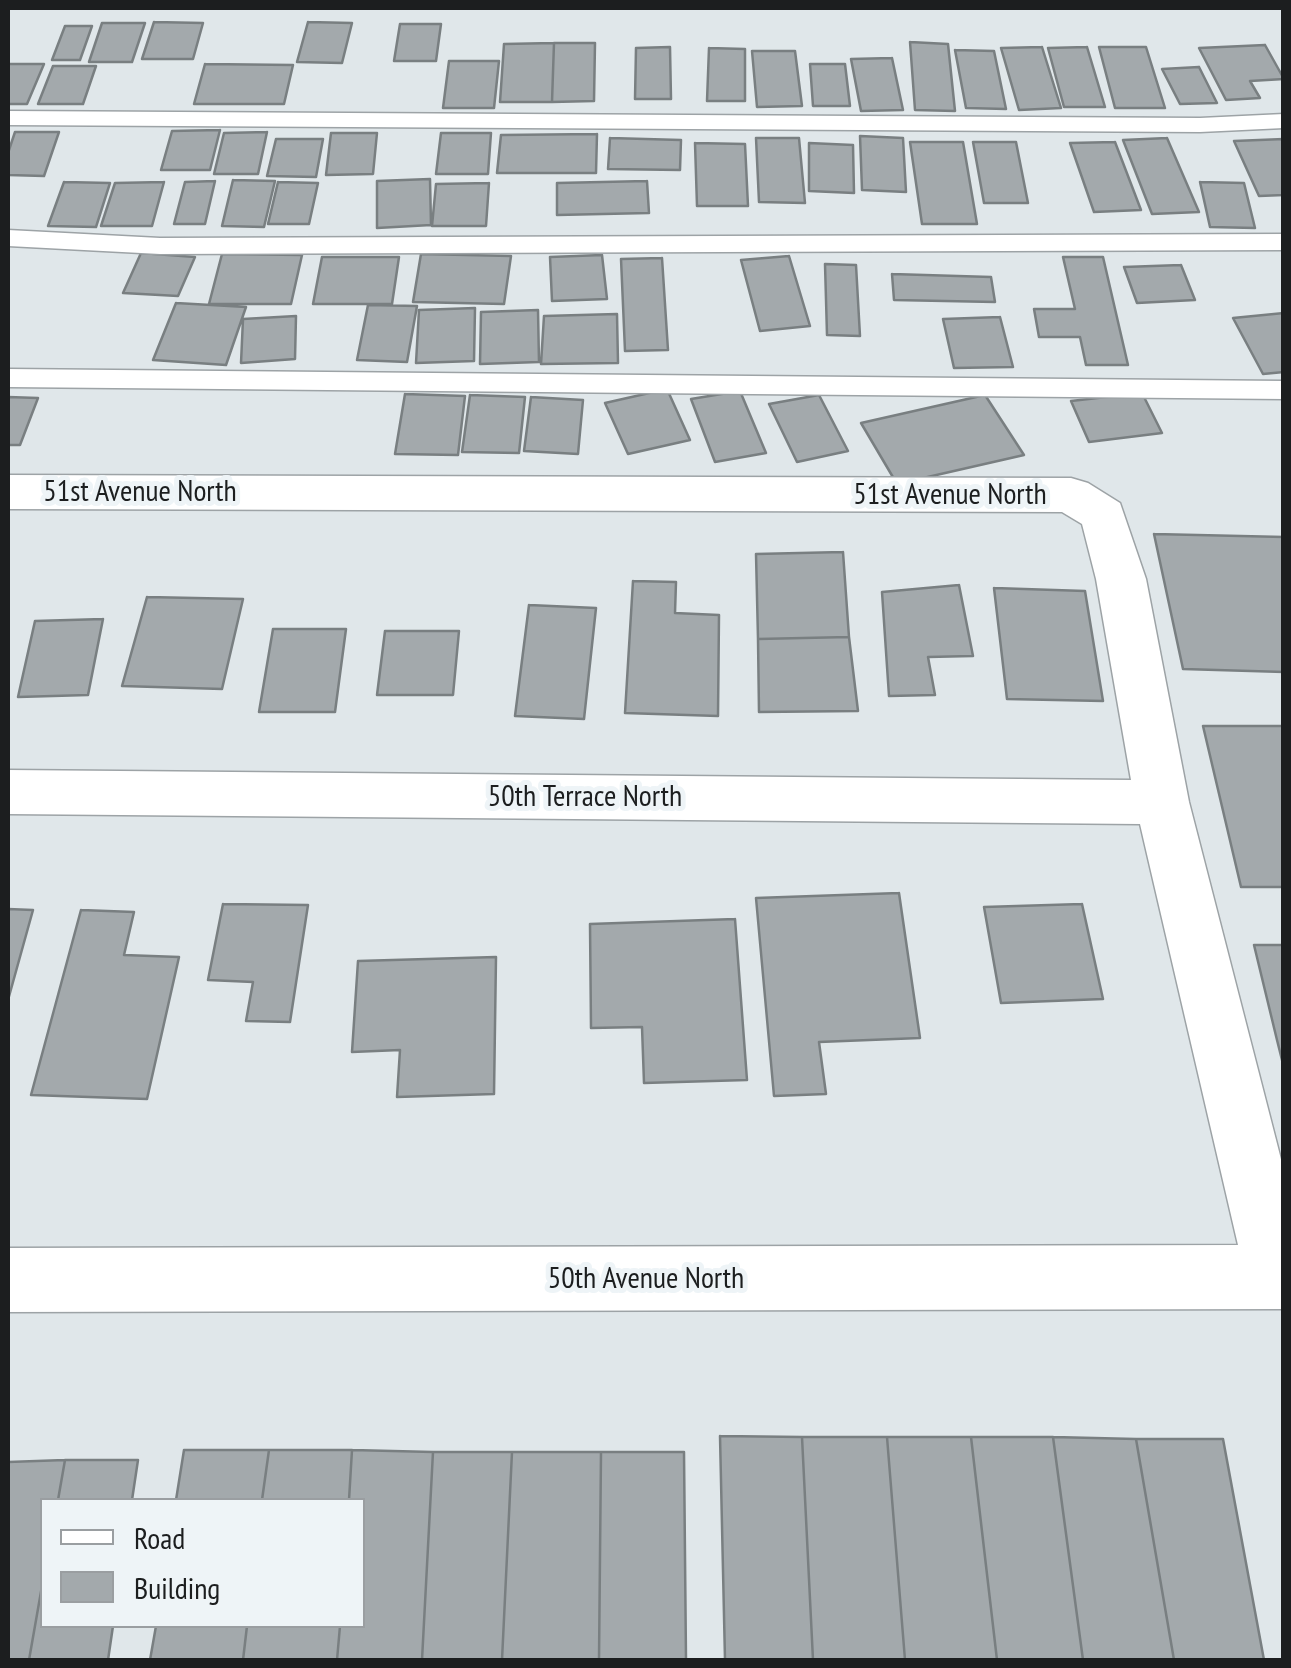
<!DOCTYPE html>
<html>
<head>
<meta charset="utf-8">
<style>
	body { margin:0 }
	#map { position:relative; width:1291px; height:1668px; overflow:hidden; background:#e0e7ea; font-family:"PT Sans Narrow",sans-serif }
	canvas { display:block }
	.frame { position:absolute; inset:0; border:10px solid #1c1e1f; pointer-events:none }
	.legend { position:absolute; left:40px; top:1498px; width:325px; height:130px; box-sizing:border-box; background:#eef4f7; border:2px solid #9a9ea1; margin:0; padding:12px 18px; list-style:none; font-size:30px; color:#1c1e1f }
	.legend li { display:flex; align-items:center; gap:20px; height:50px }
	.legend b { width:50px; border:2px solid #9a9ea1 }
</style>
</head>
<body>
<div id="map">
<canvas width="1291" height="1668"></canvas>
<div class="frame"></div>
<ul class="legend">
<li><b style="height:12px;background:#fff"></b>Road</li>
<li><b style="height:28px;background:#a3a9ac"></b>Building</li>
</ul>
</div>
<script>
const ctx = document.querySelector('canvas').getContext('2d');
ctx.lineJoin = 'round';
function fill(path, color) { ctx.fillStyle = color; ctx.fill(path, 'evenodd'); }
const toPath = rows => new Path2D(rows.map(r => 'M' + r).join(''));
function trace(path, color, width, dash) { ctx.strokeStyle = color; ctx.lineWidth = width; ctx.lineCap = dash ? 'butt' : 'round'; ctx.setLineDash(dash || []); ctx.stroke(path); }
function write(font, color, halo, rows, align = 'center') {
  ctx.font = font + ' "PT Sans Narrow",sans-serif'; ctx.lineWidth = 10; ctx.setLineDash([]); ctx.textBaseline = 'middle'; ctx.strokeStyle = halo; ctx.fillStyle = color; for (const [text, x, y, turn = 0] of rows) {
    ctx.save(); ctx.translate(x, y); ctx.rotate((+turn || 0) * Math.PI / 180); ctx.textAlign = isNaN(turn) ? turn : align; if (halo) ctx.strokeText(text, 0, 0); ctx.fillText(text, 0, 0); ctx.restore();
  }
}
const building = toPath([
	[154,22,203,23,193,59,142,59,154,22],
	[308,22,352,23,342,63,297,62,308,22],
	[102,23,145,23,132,62,89,62,102,23],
	[400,24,441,24,436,61,394,61,400,24],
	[65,26,92,26,80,60,52,60,65,26],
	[910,42,948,44,955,111,915,110,910,42],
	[554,43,595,43,594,101,552,102,554,43],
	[554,43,552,102,500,102,504,44,554,43],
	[1265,45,1284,79,1250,81,1260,98,1226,100,1199,48,1265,45],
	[670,47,671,99,635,99,636,48,670,47],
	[1042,47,1061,108,1019,110,1001,48,1042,47],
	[1087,47,1105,107,1064,107,1048,48,1087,47],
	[1099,47,1146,47,1165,108,1115,108,1099,47],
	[709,48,745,49,745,101,707,101,709,48],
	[955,50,994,51,1006,109,966,108,955,50],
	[752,51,795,51,802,106,757,107,752,51],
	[892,58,903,110,861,111,851,59,892,58],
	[449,61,499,61,494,108,443,108,449,61],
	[8,64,44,64,27,104,8,104,8,64],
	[205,64,293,65,284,104,194,104,205,64],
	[810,64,845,64,850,106,813,106,810,64],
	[53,66,96,66,83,104,38,104,53,66],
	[1199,67,1217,103,1180,104,1162,69,1199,67],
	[220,130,210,170,161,170,172,131,220,130],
	[15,132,59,132,44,176,8,175,8,153,15,132],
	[267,132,258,174,214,174,224,133,267,132],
	[331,133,377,133,373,174,326,175,331,133],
	[441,133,491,133,488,174,436,174,441,133],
	[597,134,596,173,497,173,501,135,597,134],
	[860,136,903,138,906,192,862,190,860,136],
	[610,138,681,140,680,170,608,169,610,138],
	[756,138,799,138,805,203,759,202,756,138],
	[1167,138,1199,212,1152,214,1123,140,1167,138],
	[276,139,323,139,316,177,267,176,276,139],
	[1284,139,1284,195,1259,196,1234,141,1284,139],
	[910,142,963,142,977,224,922,224,910,142],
	[973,142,1016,142,1028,203,984,203,973,142],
	[1115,142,1141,210,1094,212,1070,143,1115,142],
	[695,143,745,144,748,206,697,206,695,143],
	[809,143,853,145,854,193,809,191,809,143],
	[430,179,431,225,377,228,377,181,430,179],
	[233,180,275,181,264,227,222,226,233,180],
	[215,181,205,224,174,224,185,182,215,181],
	[647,181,649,213,557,215,557,183,647,181],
	[64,182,110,183,96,227,48,226,64,182],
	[164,182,152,226,101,226,115,183,164,182],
	[278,182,318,183,309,224,268,224,278,182],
	[1200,182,1244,183,1255,228,1210,227,1200,182],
	[489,183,486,226,432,226,436,184,489,183],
	[141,253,195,257,178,296,123,293,141,253],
	[222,254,302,255,291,304,209,304,222,254],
	[421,254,511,256,504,304,413,302,421,254],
	[602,255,607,299,552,301,550,257,602,255],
	[789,256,810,326,760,331,741,260,789,256],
	[322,257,399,257,392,304,313,304,322,257],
	[1063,257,1103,257,1128,365,1086,365,1080,337,1039,337,1034,309,1075,309,1063,257],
	[662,258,668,350,625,351,621,259,662,258],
	[825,264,856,265,860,336,827,335,825,264],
	[1181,265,1195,300,1137,303,1124,267,1181,265],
	[892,274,991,277,995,302,894,300,892,274],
	[176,303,246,307,226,365,153,360,176,303],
	[368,305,417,306,407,362,357,360,368,305],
	[475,308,474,361,416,363,419,310,475,308],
	[538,310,539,362,480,364,481,312,538,310],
	[1284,313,1284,372,1263,374,1233,318,1284,313],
	[617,314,618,363,541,364,544,316,617,314],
	[296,316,295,359,241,363,243,319,296,316],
	[1000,317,1013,367,954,368,943,319,1000,317],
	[667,389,690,440,628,454,605,403,667,389],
	[740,391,766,453,715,462,691,399,740,391],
	[1142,393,1162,433,1089,442,1071,401,1142,393],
	[405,394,465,396,458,455,395,454,405,394],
	[470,395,525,397,519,453,462,452,470,395],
	[819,395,848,451,797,462,769,404,819,395],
	[985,395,1024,455,897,484,861,423,985,395],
	[8,397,38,398,20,445,8,445,8,397],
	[531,397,583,400,578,454,524,451,531,397],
	[1154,534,1284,537,1284,672,1183,669,1154,534],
	[843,552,849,637,758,639,756,554,843,552],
	[633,581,676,582,675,613,719,615,718,716,625,713,633,581],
	[959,585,973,656,928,657,935,695,889,696,882,592,959,585],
	[994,588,1085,591,1103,701,1007,699,994,588],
	[147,597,243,599,222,689,122,686,147,597],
	[529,605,596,608,584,719,515,716,529,605],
	[103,619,88,695,18,697,35,621,103,619],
	[273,629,346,629,335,712,259,712,273,629],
	[385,631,459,631,453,695,377,695,385,631],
	[849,637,858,711,759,712,758,639,849,637],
	[1203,726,1284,726,1284,887,1241,887,1203,726],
	[899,893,920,1038,819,1042,826,1094,774,1096,756,898,899,893],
	[223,904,308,905,290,1022,246,1021,253,982,208,980,223,904],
	[1082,904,1103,999,1001,1003,984,907,1082,904],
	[8,909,33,910,8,1000,8,909],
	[81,910,134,912,124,955,179,957,147,1099,31,1095,81,910],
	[735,919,747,1080,644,1083,642,1027,591,1028,590,924,735,919],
	[1254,945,1284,945,1284,1068,1277,1040,1254,945],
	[496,957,494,1094,397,1097,400,1050,352,1052,358,961,496,957],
	[720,1436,802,1437,813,1660,725,1660,720,1436],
	[802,1437,887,1437,905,1660,813,1660,802,1437],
	[887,1437,971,1437,997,1660,905,1660,887,1437],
	[971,1437,1053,1437,1083,1660,997,1660,971,1437],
	[1053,1437,1136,1439,1174,1660,1083,1660,1053,1437],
	[1136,1439,1223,1439,1264,1660,1174,1660,1136,1439],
	[184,1450,269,1450,262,1500,176,1500,184,1450],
	[269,1450,352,1450,349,1500,262,1500,269,1450],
	[352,1450,433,1452,422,1660,337,1660,340,1626,362,1626,362,1500,349,1500,352,1450],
	[433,1452,512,1452,502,1660,422,1660,433,1452],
	[512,1452,601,1452,599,1660,502,1660,512,1452],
	[601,1452,684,1452,686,1660,599,1660,601,1452],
	[65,1460,138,1460,132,1500,58,1500,65,1460],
	[65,1460,58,1500,42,1500,42,1586,29,1660,8,1660,8,1462,65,1460],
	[42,1586,42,1626,113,1626,108,1660,29,1660,42,1586],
	[156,1626,247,1626,243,1660,150,1660,156,1626],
	[247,1626,340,1626,337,1660,243,1660,247,1626]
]);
const service = toPath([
	[8,111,1200,118,1284,114,1284,128,1200,132,8,125,8,111],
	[8,230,160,238,1284,234,1284,250,160,254,8,246,8,230],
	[8,369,1284,381,1284,399,8,387,8,369]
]);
const minor = toPath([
	[8,475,1071,478,1088,483,1120,503,1146,579,1189,802,1284,1171,1284,1309,8,1312,8,1248,1238,1245,1140,824,8,814,8,770,1131,780,1096,579,1082,524,1062,512,8,509,8,475]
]);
const streetNames = [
	["51st Avenue North",140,492],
	["51st Avenue North",950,495],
	["50th Terrace North",585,797],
	["50th Avenue North",646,1279]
];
fill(building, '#a3a9ac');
trace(building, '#797f81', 2.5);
trace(service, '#9da3a6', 3);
trace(minor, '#9da3a6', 3);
fill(service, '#fff');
fill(minor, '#fff');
write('30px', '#1c1e1f', '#eef4f7', streetNames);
</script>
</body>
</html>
